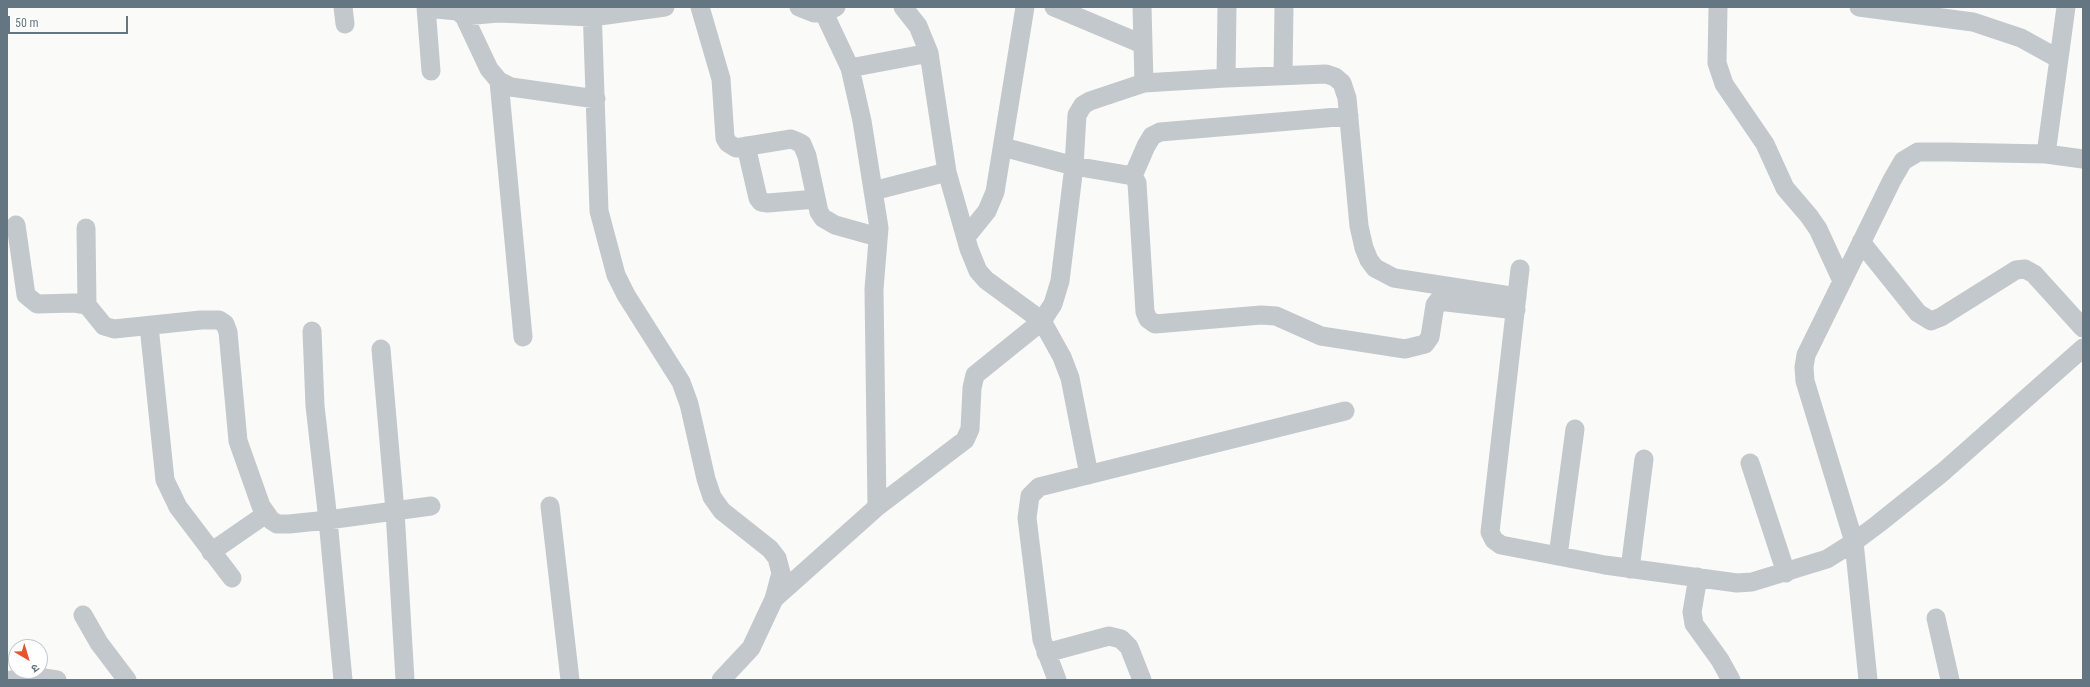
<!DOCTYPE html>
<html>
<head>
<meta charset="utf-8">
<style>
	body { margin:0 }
	#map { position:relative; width:2090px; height:687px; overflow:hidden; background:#fafaf8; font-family:"Roboto Condensed","Noto Sans Devanagari",sans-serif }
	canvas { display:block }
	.frame { position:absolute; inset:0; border:8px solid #657683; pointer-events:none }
	.north { position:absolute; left:8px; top:639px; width:40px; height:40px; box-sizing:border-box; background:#fff; border:1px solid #c1c8cd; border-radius:50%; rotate:142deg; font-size:11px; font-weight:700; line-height:16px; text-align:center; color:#657683 }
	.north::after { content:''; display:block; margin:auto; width:14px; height:18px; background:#e4572e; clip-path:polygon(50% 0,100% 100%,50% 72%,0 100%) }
	.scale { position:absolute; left:8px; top:16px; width:120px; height:18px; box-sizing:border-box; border:2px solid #657683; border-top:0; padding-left:5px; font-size:12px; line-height:14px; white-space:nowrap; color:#657683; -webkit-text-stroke:3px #fff; paint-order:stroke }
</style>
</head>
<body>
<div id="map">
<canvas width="2090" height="687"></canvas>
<div class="frame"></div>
<div class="north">उ</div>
<div class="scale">50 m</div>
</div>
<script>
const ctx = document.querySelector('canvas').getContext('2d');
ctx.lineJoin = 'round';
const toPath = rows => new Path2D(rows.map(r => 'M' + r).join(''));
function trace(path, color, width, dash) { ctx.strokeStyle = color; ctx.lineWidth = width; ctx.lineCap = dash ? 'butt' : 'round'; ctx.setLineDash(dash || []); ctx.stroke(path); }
const minor = toPath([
	[343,7,345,24],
	[426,7,431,71],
	[592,7,599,211,616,275,626,295,681,382,689,404,706,479,712,497,722,511,770,549,777,558,781,573,774,599,751,648,721,680],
	[700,7,721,79,725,138,728,143,736,148,791,139,796,141,802,144,807,156,819,212,823,218,835,225,878,237],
	[799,7,814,13,824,13,836,7],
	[903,7,918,26,929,53,947,172,969,249,978,271,986,280,1042,321,1062,357,1070,378,1089,475],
	[1054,7,1142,44],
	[1142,7,1144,83],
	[1718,7,1717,63,1724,84,1765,144,1785,188,1809,216,1818,229,1842,281],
	[1859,7,1973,22,2021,38,2059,59],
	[426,8,457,11,464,16,489,69,499,81,511,87,596,99],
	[824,13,850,68,862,121,879,228,874,289,877,507],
	[464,16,498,13,592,17,665,7],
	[850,68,929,53],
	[1283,76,1284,7],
	[1226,78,1227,7],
	[499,81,523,337],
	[746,146,758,198,761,202,768,203,816,199],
	[1003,147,1074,166,1133,176,1137,183,1145,312,1148,319,1155,324,1261,315,1276,316,1321,336,1405,349,1425,344,1430,337,1435,305,1438,301,1516,310],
	[2046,154,2066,7],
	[1133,176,1146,146,1152,136,1160,132,1349,116],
	[873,191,947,172],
	[16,225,26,295,37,304,74,303,87,305,104,326,114,329,201,320,219,320,225,324,228,332,238,441,261,506,271,520,277,524,289,524,328,520,431,506],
	[86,228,87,305],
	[966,237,987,211,995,192,1025,7],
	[1861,242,1918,313,1931,321,1941,317,2016,270,2025,269,2034,274,2083,328],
	[1520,269,1490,532,1494,540,1501,545,1605,565,1737,583,1752,582,1827,559,1854,542,1878,524,1943,472,2083,348],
	[149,326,165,480,178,507,232,578],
	[312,331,315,406,328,520,343,680],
	[381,349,395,511,405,680],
	[1750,463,1786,573],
	[550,506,570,680],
	[211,552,266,514],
	[1558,556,1575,429],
	[1630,569,1644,459],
	[1698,577,1692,612,1694,624,1720,660,1731,680],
	[774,599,877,507,965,440,970,429,972,388,975,375,1042,321,1053,304,1060,281,1074,166,1077,115,1083,105,1090,101,1144,83,1226,78,1326,74,1335,77,1342,83,1347,98,1359,226,1364,248,1369,260,1375,268,1394,278,1517,297],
	[83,615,99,643,127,680],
	[1936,618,1950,680],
	[1046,653,1109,636,1121,639,1129,647,1142,680],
	[11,680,31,676,57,680],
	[1057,680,1042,640,1027,518,1030,496,1039,487,1345,411],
	[1868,680,1854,542,1805,381,1804,367,1806,355,1892,180,1903,161,1918,152,1948,152,2046,154,2083,159]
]);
trace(minor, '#c3c8cc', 19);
</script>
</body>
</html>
